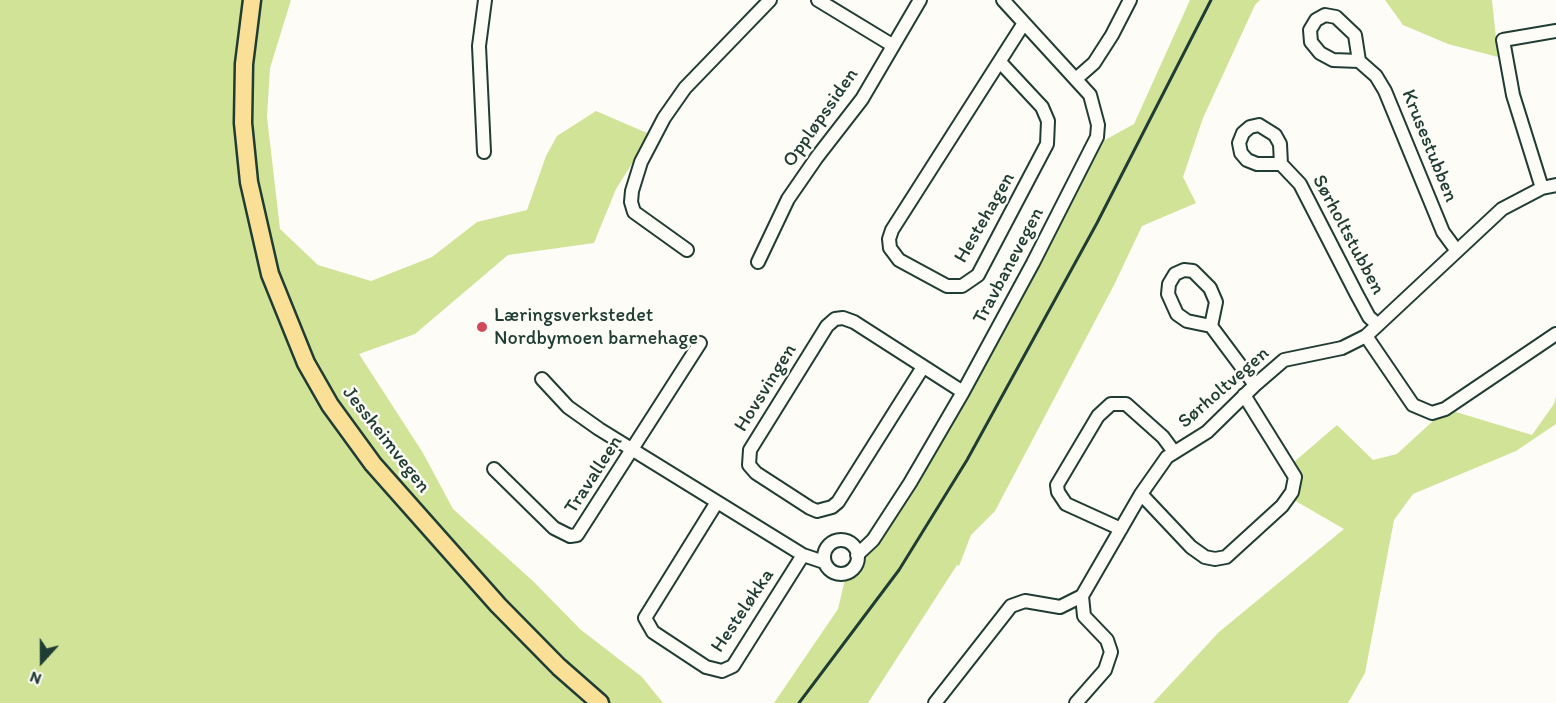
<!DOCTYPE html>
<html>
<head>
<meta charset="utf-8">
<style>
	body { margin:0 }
	#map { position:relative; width:1556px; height:703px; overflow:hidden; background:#fdfcf7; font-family:Itim,sans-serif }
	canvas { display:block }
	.north { position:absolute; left:12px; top:631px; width:60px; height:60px; -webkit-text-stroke:4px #fdfcf7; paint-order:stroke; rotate:201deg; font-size:16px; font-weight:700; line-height:24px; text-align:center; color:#1f3d34 }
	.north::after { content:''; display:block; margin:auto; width:21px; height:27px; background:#1f3d34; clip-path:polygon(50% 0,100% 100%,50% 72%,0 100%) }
</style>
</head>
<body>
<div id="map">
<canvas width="1556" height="703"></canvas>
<div class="north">N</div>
</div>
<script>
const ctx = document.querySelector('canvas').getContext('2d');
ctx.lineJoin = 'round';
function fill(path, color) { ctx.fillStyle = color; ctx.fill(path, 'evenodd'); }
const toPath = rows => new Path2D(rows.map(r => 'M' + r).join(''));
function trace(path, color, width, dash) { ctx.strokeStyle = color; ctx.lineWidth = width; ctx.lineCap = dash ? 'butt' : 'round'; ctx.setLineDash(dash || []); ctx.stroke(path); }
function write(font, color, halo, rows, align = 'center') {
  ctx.font = font + ' Itim,sans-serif'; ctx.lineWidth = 5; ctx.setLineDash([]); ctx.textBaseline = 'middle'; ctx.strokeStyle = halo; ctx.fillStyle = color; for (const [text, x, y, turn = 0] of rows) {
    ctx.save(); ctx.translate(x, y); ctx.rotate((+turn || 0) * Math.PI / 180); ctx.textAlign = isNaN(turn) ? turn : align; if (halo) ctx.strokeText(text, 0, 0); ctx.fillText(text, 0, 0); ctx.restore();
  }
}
const green = toPath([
	[0,0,291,0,270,68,267,117,280,229,318,265,371,281,432,257,477,222,527,210,546,156,557,136,596,111,654,136,633,162,616,189,594,243,508,255,415,334,359,354,423,453,453,509,534,582,580,629,642,677,663,703,0,703],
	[1190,0,1260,0,1255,5,1203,118,1183,177,1196,203,1142,226,1114,285,995,511,971,535,959,566,957,565,868,703,774,703,838,609,851,553,902,491,1021,296,1076,195,1096,145,1134,124],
	[1385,0,1492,0,1498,57,1448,44,1403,25],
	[1556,397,1556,424,1516,451,1413,494,1394,520,1365,673,1348,703,1153,703,1219,632,1344,529,1287,496,1287,468,1337,425,1373,460,1397,454,1446,409,1532,435,1554,404]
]);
const minor = toPath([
	[818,0,892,45],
	[1359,61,1333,60,1320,53,1311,42,1310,30,1316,20,1325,15,1336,17,1355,35,1359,61,1376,76,1385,91,1443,232,1457,251],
	[1000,62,1042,107,1048,121,1047,144,978,275,962,286,947,286,899,260,890,248,889,239,892,230,1024,23],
	[1077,78,1094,63,1112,35,1130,0],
	[484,152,479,46,485,0],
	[1281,164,1257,164,1247,160,1241,153,1239,143,1243,133,1250,127,1259,125,1275,135,1280,144,1281,164,1300,184,1356,293,1369,317,1378,325],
	[1542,188,1513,95,1503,40,1556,31],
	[687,250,634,212,631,202,632,191,641,162,664,118,685,88,770,0],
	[758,262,788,199,817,157,862,99,920,0],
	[1211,326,1187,321,1177,314,1168,294,1169,284,1175,274,1184,270,1193,271,1210,288,1216,302,1211,326,1255,385],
	[1366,336,1413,405,1432,413,1445,409,1556,334],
	[923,367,838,502,832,507,817,511,810,508,756,473,749,465,750,450,827,326,835,319,843,318,854,322,963,392],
	[542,379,568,407,599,429,803,555,824,562],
	[494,469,554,528,570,536,577,535,700,343],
	[1141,494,1191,547,1205,557,1215,559,1226,557,1282,506,1292,492,1295,477,1244,395],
	[717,502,645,618,653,632,706,667,722,671,733,666,803,555],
	[1121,529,1066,504,1058,492,1057,485,1098,416,1111,404,1126,404,1163,437,1174,452],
	'824 557a17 17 0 1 1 34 0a17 17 0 1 1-34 0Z',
	[857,555,873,540,910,483,963,392,1033,263,1097,137,1098,125,1090,95,1003,0],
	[935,703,1011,606,1025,601,1060,607,1082,596,1141,494,1167,457,1207,432,1255,385,1284,360,1342,348,1366,336,1502,209,1542,188,1556,185],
	[1076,703,1105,670,1111,652,1107,640,1084,616,1082,596]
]);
const major = toPath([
	[252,0,244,64,243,123,249,182,270,274,306,363,330,405,373,464,498,605,559,667,600,703]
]);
const rail = toPath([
	[799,703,899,570,967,460,1097,223,1211,0]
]);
const markers = [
	[482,327,6,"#d1495b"]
];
const streetNames = [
	["Oppløpssiden",821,118,-55],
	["Krusestubben",1429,146,68],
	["Hestehagen",985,218,-60],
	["Sørholtstubben",1348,235,62],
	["Travbanevegen",1009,266,-62],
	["Hovsvingen",766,388,-58],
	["Sørholtvegen",1224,388,-41],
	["Jessheimvegen",386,440,52],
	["Travalleen",594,475,-57],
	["Hesteløkka",743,611,-56]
];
const poiNames = [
	["Læringsverkstedet",494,316],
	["Nordbymoen barnehage",494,339]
];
fill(green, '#d0e397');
trace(minor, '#1f3d34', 16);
trace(major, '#1f3d34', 21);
trace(minor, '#fdfcf7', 12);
trace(major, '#fadf96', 16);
trace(rail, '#1f3d34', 3);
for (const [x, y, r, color] of markers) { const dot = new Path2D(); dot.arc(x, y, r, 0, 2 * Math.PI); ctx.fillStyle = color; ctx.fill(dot); trace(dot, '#fdfcf7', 2); }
write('20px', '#1f3d34', '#fdfcf7', streetNames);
write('20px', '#1f3d34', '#fdfcf7', poiNames, 'left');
</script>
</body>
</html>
